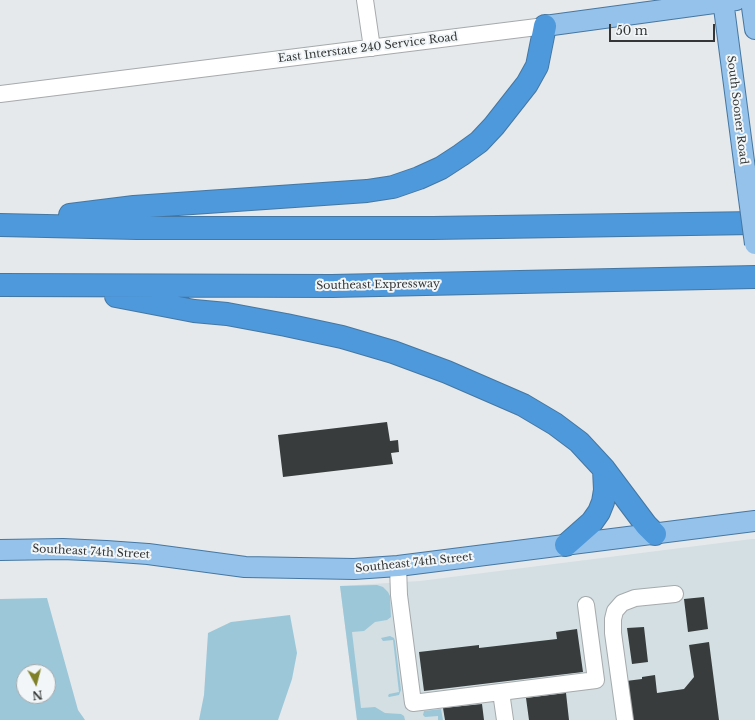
<!DOCTYPE html>
<html>
<head>
<meta charset="utf-8">
<style>
	body { margin:0 }
	#map { position:relative; width:755px; height:720px; overflow:hidden; background:#e5e9eb; font-family:"Libre Baskerville",serif }
	canvas { display:block }
	.north { position:absolute; left:16px; top:664px; width:40px; height:40px; box-sizing:border-box; background:#f2f6f8; border:1px solid #a6aaab; border-radius:50%; rotate:173deg; font-size:11px; font-weight:700; line-height:16px; text-align:center; color:#353737 }
	.north::after { content:''; display:block; margin:auto; width:14px; height:18px; background:#808028; clip-path:polygon(50% 0,100% 100%,50% 72%,0 100%) }
	.scale { position:absolute; left:609px; top:24px; width:106px; height:18px; box-sizing:border-box; border:2px solid #353737; border-top:0; padding-left:5px; font-size:12px; line-height:14px; white-space:nowrap; color:#353737; -webkit-text-stroke:3px #f2f6f8; paint-order:stroke }
</style>
</head>
<body>
<div id="map">
<canvas width="755" height="720"></canvas>
<div class="north">N</div>
<div class="scale">50 m</div>
</div>
<script>
const ctx = document.querySelector('canvas').getContext('2d');
ctx.lineJoin = 'round';
function fill(path, color) { ctx.fillStyle = color; ctx.fill(path, 'evenodd'); }
const toPath = rows => new Path2D(rows.map(r => 'M' + r).join(''));
function trace(path, color, width, dash) { ctx.strokeStyle = color; ctx.lineWidth = width; ctx.lineCap = dash ? 'butt' : 'round'; ctx.setLineDash(dash || []); ctx.stroke(path); }
function write(font, color, halo, rows, align = 'center') {
  ctx.font = font + ' "Libre Baskerville",serif'; ctx.lineWidth = 4; ctx.setLineDash([]); ctx.textBaseline = 'middle'; ctx.strokeStyle = halo; ctx.fillStyle = color; for (const [text, x, y, turn = 0] of rows) {
    ctx.save(); ctx.translate(x, y); ctx.rotate((+turn || 0) * Math.PI / 180); ctx.textAlign = isNaN(turn) ? turn : align; if (halo) ctx.strokeText(text, 0, 0); ctx.fillText(text, 0, 0); ctx.restore();
  }
}
const built = toPath([
	[752,539,755,539,755,720,357,720,340,586,420,581]
]);
const green = toPath([
	[377,585,383,587,388,592,390,596,391,617,387,620,375,622,364,631,352,632,361,708,375,707,385,713,401,714,404,716,405,720,357,720,340,586],
	[47,598,78,710,85,720,0,720,0,599],
	[24,672,48,672,48,696,24,696],
	[290,615,297,653,292,679,278,720,199,720,204,695,208,633,231,622],
	[390,636,394,638,395,641,401,690,399,695,389,697,388,696,389,694,399,692,393,640,383,641,381,638],
	[441,709,443,720,438,720,438,716,425,717,423,715,424,711]
]);
const building = toPath([
	[387,422,390,441,398,440,399,452,391,453,393,464,283,477,278,435],
	[704,597,708,629,688,632,684,599],
	[644,627,648,662,632,664,627,628],
	[577,629,583,672,424,691,419,652,479,645,479,648,557,639,556,632],
	[709,642,719,720,631,720,626,681,642,679,642,677,655,675,657,693,684,689,694,677,689,645],
	[566,693,569,720,529,720,526,698],
	[482,704,484,720,445,720,443,708]
]);
const minor = toPath([
	[365,0,372,48],
	[0,94,545,26],
	[398,566,399,595,413,703,596,680,586,605],
	[501,692,505,720],
	[625,720,613,633,613,619,615,611,622,603,635,598,675,594]
]);
const major = toPath([
	[723,0,745,169],
	[751,0,755,29],
	[545,26,736,0],
	[0,550,63,549,106,551,148,554,245,567,354,569,398,566,755,521]
]);
const highway = toPath([
	[70,215,134,207,367,191,393,187,419,178,441,168,461,155,479,142,494,126,527,84,537,66,545,26],
	[0,225,137,228,433,228,755,223],
	[0,285,332,286,755,277],
	[116,296,194,311,227,314,286,325,342,337,393,352,447,372,523,405,555,424,579,442,604,469,646,525,655,534],
	[566,545,592,522,599,512,603,502,605,490,604,469]
]);
const majorBridge = toPath([
	[745,169,755,244]
]);
const streetNames = [
	["East Interstate 240 Service Road",368,48,-7],
	["South Sooner Road",737,110,83],
	["Southeast Expressway",378,285,-1],
	["Southeast 74th Street",91,552,3],
	["Southeast 74th Street",414,563,-6]
];
fill(built, '#d3dfe3');
fill(green, '#9cc7d8');
fill(building, '#383c3c');
trace(minor, '#a6aaac', 18);
trace(major, '#4577a2', 22);
trace(highway, '#4577a2', 24);
trace(minor, '#fff', 16);
trace(major, '#95c2ea', 20);
trace(highway, '#4e99dc', 22);
trace(majorBridge, '#4577a2', 22, []);
trace(majorBridge, '#95c2ea', 20);
write('11px', '#353737', '#f2f6f8', streetNames);
</script>
</body>
</html>
